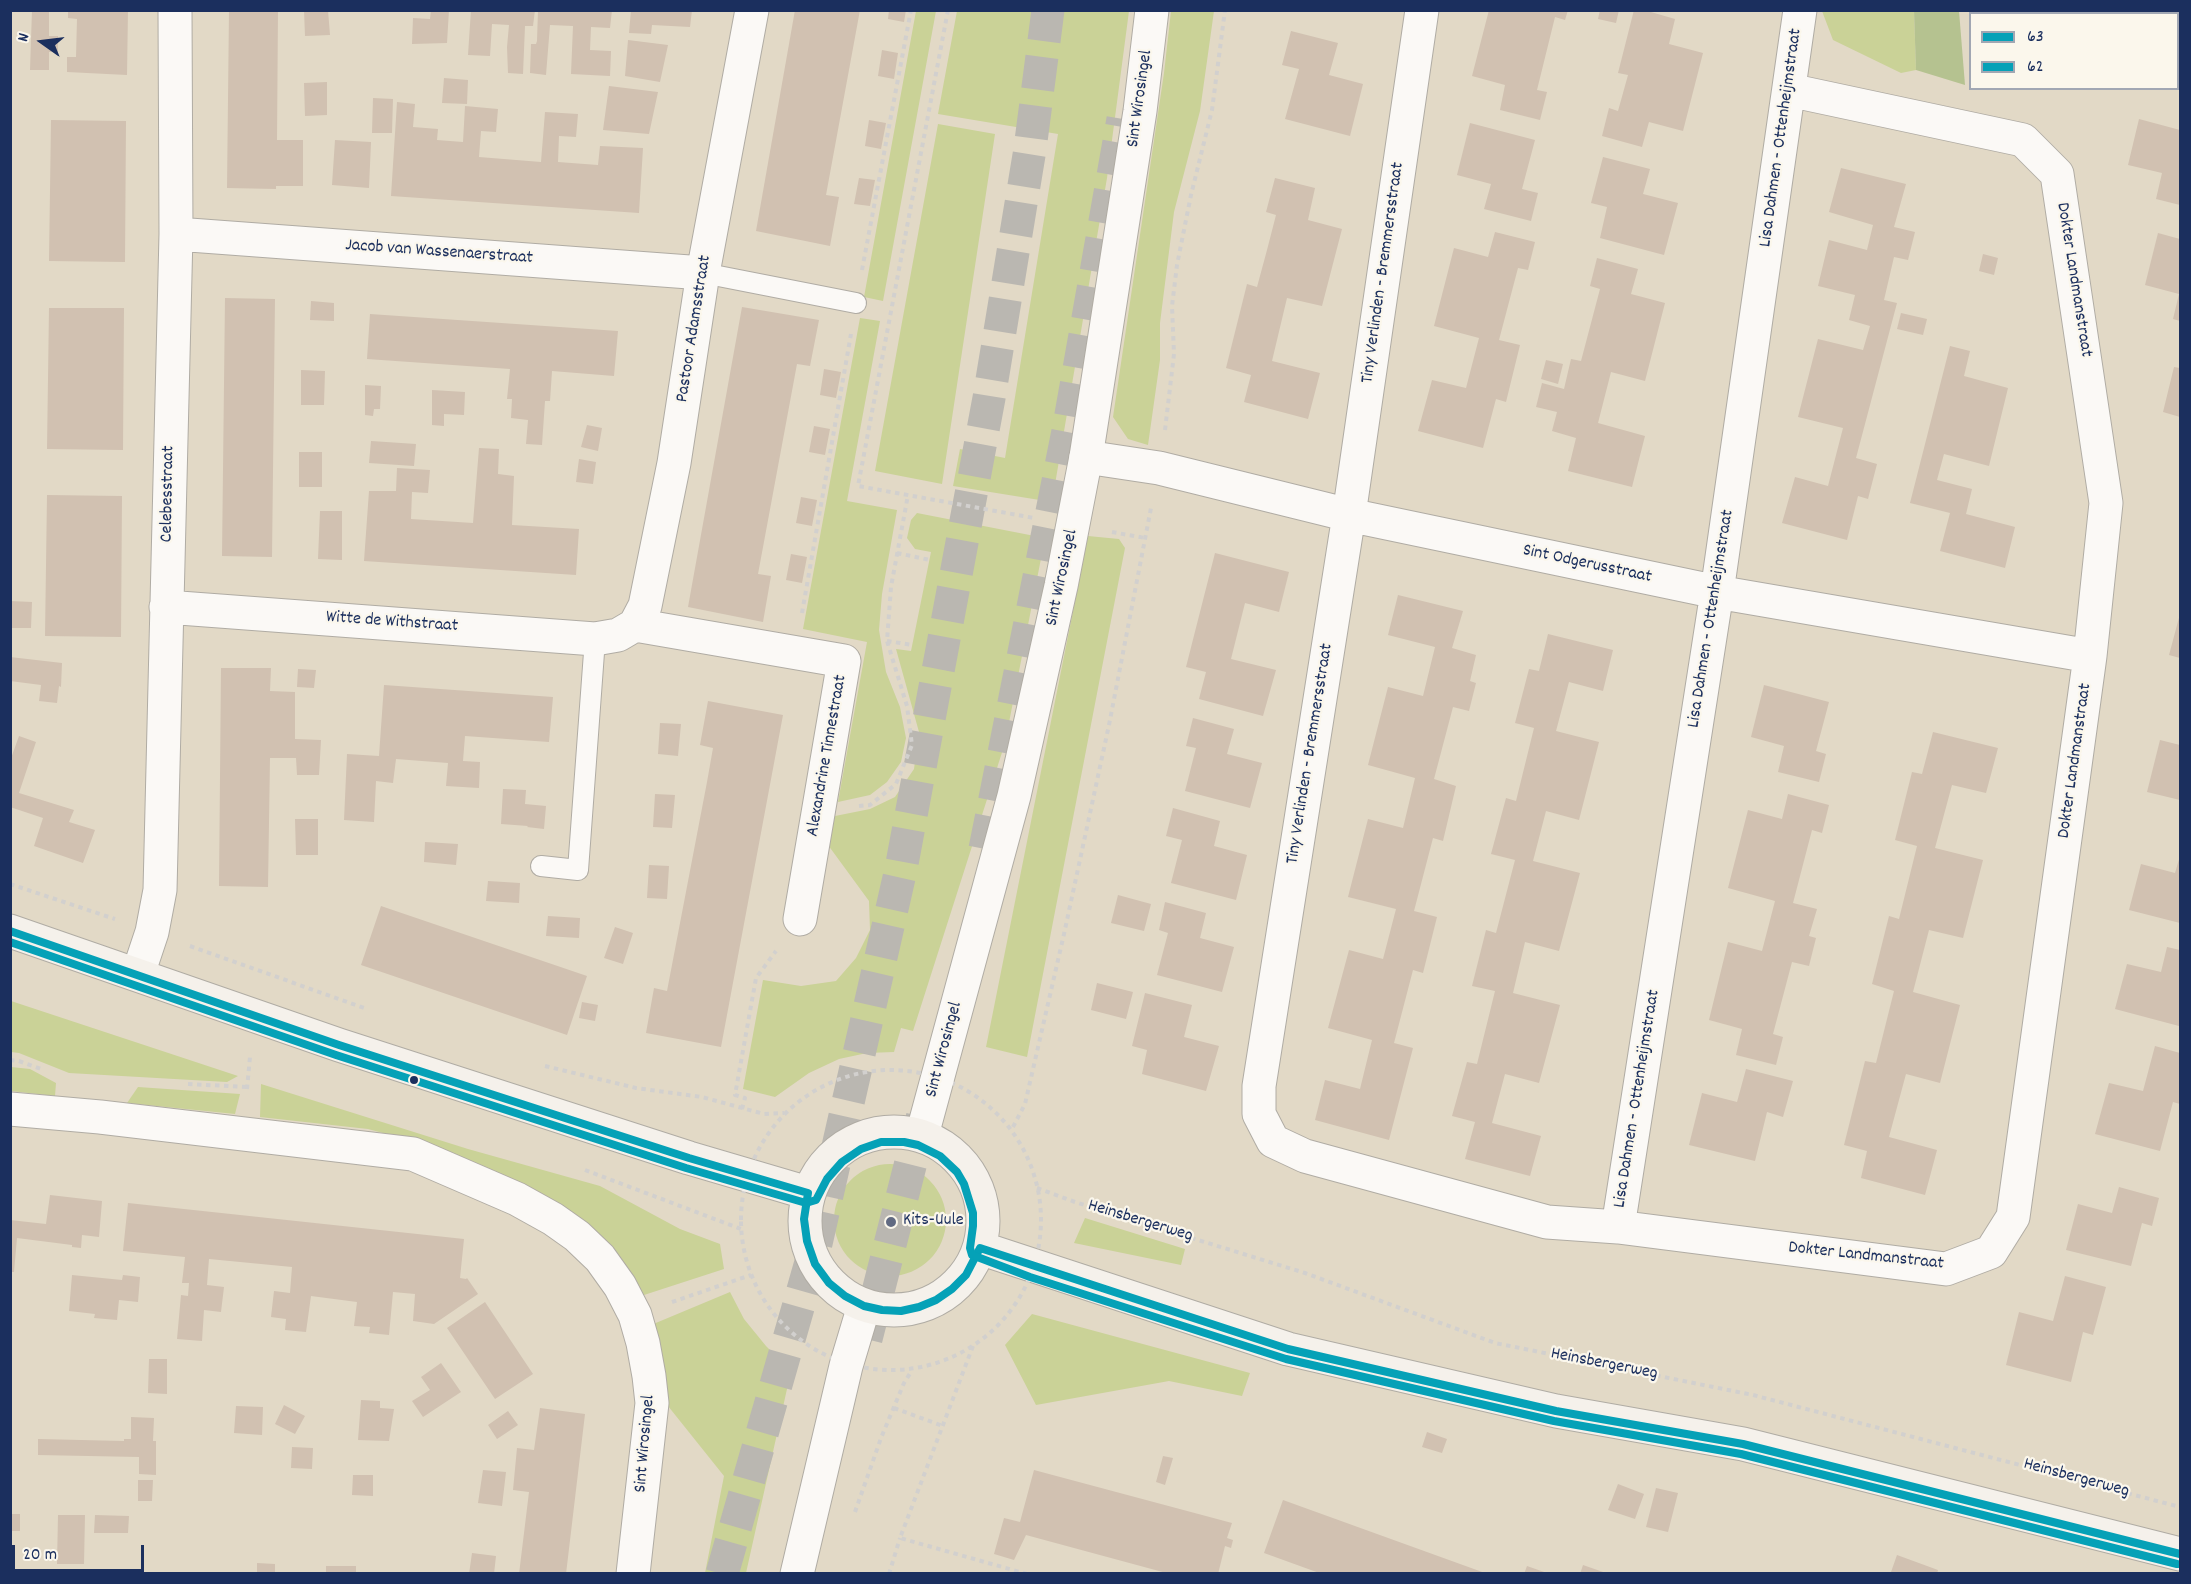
<!DOCTYPE html>
<html>
<head>
<meta charset="utf-8">
<style>
	body { margin:0 }
	#map { position:relative; width:2191px; height:1584px; overflow:hidden; background:#e2d9c6; font-family:Dekko,sans-serif }
	canvas { display:block }
	.frame { position:absolute; inset:0; border:12px solid #1b2f5e; pointer-events:none }
	.legend { position:absolute; left:1969px; top:12px; width:210px; height:78px; box-sizing:border-box; background:#fbf7ec; border:2px solid #a1a7b3; margin:0; padding:8px 10px; list-style:none; font-size:18px; color:#1b2f5e }
	.legend li { display:flex; align-items:center; gap:12px; height:30px }
	.legend b { width:30px; border:2px solid #a1a7b3 }
	.north { position:absolute; left:12px; top:12px; width:60px; height:60px; -webkit-text-stroke:4px #fbf7ec; paint-order:stroke; rotate:284deg; font-size:16px; font-weight:700; line-height:24px; text-align:center; color:#1b2f5e }
	.north::after { content:''; display:block; margin:auto; width:21px; height:27px; background:#1b2f5e; clip-path:polygon(50% 0,100% 100%,50% 72%,0 100%) }
	.scale { position:absolute; left:12px; top:1545px; width:132px; height:27px; box-sizing:border-box; border:3px solid #1b2f5e; border-top:0; padding-left:8px; font-size:18px; line-height:21px; white-space:nowrap; color:#1b2f5e; -webkit-text-stroke:4px #fbf7ec; paint-order:stroke }
</style>
</head>
<body>
<div id="map">
<canvas width="2191" height="1584"></canvas>
<div class="frame"></div>
<ul class="legend">
<li><b style="height:8px;background:#05a1b7"></b>63</li>
<li><b style="height:8px;background:#05a1b7"></b>62</li>
</ul>
<div class="north">N</div>
<div class="scale">20 m</div>
</div>
<script>
const ctx = document.querySelector('canvas').getContext('2d');
ctx.lineJoin = 'round';
function fill(path, color) { ctx.fillStyle = color; ctx.fill(path, 'evenodd'); }
const toPath = rows => new Path2D(rows.map(r => 'M' + r).join(''));
function trace(path, color, width, dash) { ctx.strokeStyle = color; ctx.lineWidth = width; ctx.lineCap = dash ? 'butt' : 'round'; ctx.setLineDash(dash || []); ctx.stroke(path); }
function write(font, color, halo, rows, align = 'center') {
  ctx.font = font + ' Dekko,sans-serif'; ctx.lineWidth = 4.5; ctx.setLineDash([]); ctx.textBaseline = 'middle'; ctx.strokeStyle = halo; ctx.fillStyle = color; for (const [text, x, y, turn = 0] of rows) {
    ctx.save(); ctx.translate(x, y); ctx.rotate((+turn || 0) * Math.PI / 180); ctx.textAlign = isNaN(turn) ? turn : align; if (halo) ctx.strokeText(text, 0, 0); ctx.fillText(text, 0, 0); ctx.restore();
  }
}
const green = toPath([
	[916,11,936,11,883,301,864,297],
	[957,11,1129,11,1107,178,1052,502,953,486,960,449,1005,458,1058,134,938,114],
	[1171,11,1214,11,1200,111,1174,212,1160,323,1160,360,1148,445,1128,439,1113,417,1164,73],
	[1822,11,1914,11,1916,70,1901,73,1833,40],
	[938,124,995,134,942,484,875,471],
	[860,318,880,321,847,501,897,510,882,594,879,630,886,672,900,707,906,738,901,762,887,782,870,795,838,802,867,642,803,629],
	[917,513,1045,538,1005,743,913,1031,901,1028,894,1052,867,1053,839,1059,809,1073,775,1097,743,1089,763,980,801,986,836,981,856,958,870,930,869,901,828,845,835,816,870,809,895,797,914,769,919,732,896,649,911,651,931,552,915,549,907,538,911,520],
	[1088,536,1119,539,1125,548,1027,1057,986,1047],
	[11,1001,238,1076,227,1082,69,1073,19,1053,11,1052],
	[11,1067,30,1069,56,1083,55,1096,11,1091],
	[261,1084,468,1149,600,1186,680,1229,720,1244,724,1269,644,1295,603,1243,554,1203,465,1158,413,1141,368,1129,260,1117],
	[138,1087,240,1094,235,1114,127,1103],
	'834 1220a56 56 0 1 1 112 0a56 56 0 1 1-112 0Z',
	[1085,1218,1185,1249,1181,1265,1074,1243],
	[730,1292,744,1319,766,1346,791,1371,746,1573,705,1573,724,1476,664,1401,651,1325],
	[1032,1314,1250,1373,1242,1396,1169,1381,1036,1405,1005,1345]
]);
const forest = toPath([
	[1914,11,1959,11,1965,85,1916,70]
]);
const building = toPath([
	[32,10,49,10,49,36,58,36,58,52,49,52,49,70,30,70],
	[68,10,128,10,127,75,67,72,67,57,76,57,77,19,68,18],
	[229,10,278,10,277,140,303,140,303,186,276,186,276,189,227,188],
	[304,10,328,10,330,35,305,36],
	[431,10,449,10,447,43,412,44,413,18,430,19],
	[471,10,535,10,533,26,525,26,523,74,508,73,507,47,509,25,492,24,490,56,468,55],
	[538,10,612,10,610,28,591,27,590,50,611,51,610,76,571,74,573,26,550,25,546,75,530,73,531,44,536,44,537,41],
	[631,10,692,10,690,27,652,25,651,34,629,33],
	[795,10,860,10,826,195,839,197,830,246,756,231],
	[889,10,906,10,904,22,888,19],
	[1489,10,1568,10,1565,20,1555,17,1537,90,1547,92,1540,120,1500,110,1505,85,1472,76],
	[1600,10,1619,10,1616,23,1598,19],
	[1634,10,1644,10,1675,19,1669,44,1703,53,1683,131,1649,122,1642,147,1602,136,1609,108,1618,111,1628,75,1618,73],
	[2164,10,2180,10,2180,55,2178,63,2178,14,2163,14],
	[1291,31,1338,43,1329,75,1363,84,1350,136,1285,119,1299,69,1282,65],
	[628,40,668,45,660,82,625,76],
	[882,50,898,53,894,79,878,76],
	[444,78,468,80,467,104,442,103],
	[327,82,327,115,305,116,304,83],
	[609,86,658,92,649,134,603,130],
	[373,98,393,99,392,133,372,133],
	[397,102,415,104,413,127,438,129,437,140,463,142,465,106,498,109,496,132,481,131,479,157,541,162,545,112,578,114,576,137,559,136,558,162,598,165,600,146,643,148,639,213,391,196],
	[2139,119,2180,130,2180,205,2156,199,2162,173,2128,165],
	[51,120,126,121,125,262,49,261],
	[869,120,886,123,881,149,865,146],
	[1470,123,1535,140,1522,189,1538,193,1531,221,1484,209,1491,184,1457,175],
	[335,140,371,142,369,188,332,185],
	[1603,157,1650,169,1643,194,1678,203,1664,255,1600,238,1607,207,1591,203],
	[1841,168,1906,184,1894,227,1915,232,1908,260,1894,257,1884,300,1897,303,1856,458,1877,464,1868,499,1858,496,1847,540,1782,523,1795,477,1828,486,1843,428,1798,417,1818,339,1863,350,1870,326,1849,320,1855,295,1818,286,1829,240,1867,250,1873,225,1829,212],
	[859,178,875,180,870,206,854,204],
	[1275,178,1315,188,1308,220,1342,229,1322,306,1287,298,1272,361,1320,373,1308,419,1244,402,1251,375,1226,368,1247,284,1257,287,1267,250,1276,215,1266,212],
	[1495,232,1535,242,1528,270,1518,268,1499,340,1520,345,1506,402,1496,399,1483,448,1418,431,1432,380,1466,388,1479,338,1434,326,1454,248,1488,257],
	[2158,233,2180,239,2180,321,2173,319,2179,294,2145,285],
	[1983,254,1998,258,1994,275,1979,271],
	[1597,258,1638,269,1631,294,1665,303,1645,381,1611,372,1598,423,1645,436,1632,487,1568,471,1576,438,1552,431,1557,412,1536,407,1542,383,1564,389,1571,359,1581,361,1600,289,1590,286],
	[225,298,275,299,272,557,222,556],
	[311,301,334,303,334,321,310,320],
	[742,307,819,320,810,366,797,364,758,574,771,576,763,622,688,607],
	[49,308,124,308,123,450,47,449],
	[1901,313,1927,319,1923,335,1897,329],
	[370,314,618,331,614,376,552,371,550,401,545,401,542,445,526,444,528,420,511,418,512,399,507,399,510,369,367,359],
	[1950,346,1970,351,1964,376,2008,388,1989,466,1944,454,1937,480,1972,489,1966,514,2015,527,2005,568,1940,551,1950,513,1910,503],
	[1546,360,1563,364,1558,384,1541,379],
	[2174,367,2180,368,2180,417,2163,412],
	[824,369,841,372,836,398,820,395],
	[301,370,325,371,324,405,301,405],
	[365,385,381,386,380,409,374,409,373,416,365,415],
	[432,390,465,392,464,415,444,414,444,426,432,425],
	[587,425,602,428,598,451,581,447],
	[814,426,830,429,825,455,809,452],
	[371,441,416,444,414,466,369,463],
	[479,448,499,449,498,474,514,476,512,525,579,529,576,575,364,561,369,491,396,491,397,468,430,470,428,493,412,492,411,519,473,523],
	[299,452,322,452,322,487,299,487],
	[579,459,596,462,593,484,576,482],
	[47,495,122,496,121,637,45,636],
	[801,497,817,500,812,526,796,523],
	[320,511,342,511,342,560,318,559],
	[1215,553,1289,572,1279,612,1245,603,1231,659,1276,670,1263,716,1199,699,1206,672,1186,667],
	[791,554,807,557,802,583,786,580],
	[1398,595,1463,611,1452,648,1476,655,1470,681,1476,683,1469,711,1453,707,1434,779,1456,786,1443,841,1433,838,1414,911,1437,917,1423,973,1413,970,1394,1043,1413,1048,1389,1140,1315,1120,1325,1080,1360,1089,1372,1040,1328,1028,1349,950,1383,959,1396,909,1348,897,1368,819,1403,828,1415,778,1368,765,1388,687,1423,696,1435,647,1388,635],
	[10,601,32,602,31,628,10,628],
	[2180,614,2180,658,2169,655],
	[1548,634,1613,650,1603,691,1569,682,1556,731,1599,742,1579,820,1546,811,1533,861,1580,873,1559,951,1525,942,1513,993,1560,1005,1539,1083,1505,1074,1492,1123,1541,1136,1530,1176,1465,1159,1475,1122,1452,1116,1467,1062,1477,1064,1495,991,1472,986,1486,930,1496,933,1515,860,1491,854,1506,798,1516,801,1534,728,1515,723,1529,669,1539,671],
	[10,657,62,663,61,687,59,686,57,703,39,701,41,685,10,681],
	[221,668,271,668,270,691,295,692,295,739,321,740,319,775,297,775,296,758,270,758,268,887,219,886],
	[298,669,316,670,314,688,297,687],
	[384,685,553,697,549,742,465,736,463,761,480,762,479,788,446,786,448,763,396,759,393,783,376,781,374,822,344,820,347,754,379,756],
	[1764,685,1829,702,1816,751,1826,754,1819,782,1778,772,1784,746,1751,737],
	[708,701,783,715,721,1047,646,1033,654,988,667,991,707,782,713,748,700,745],
	[1193,718,1234,729,1227,754,1262,763,1250,808,1185,791,1196,748,1186,746],
	[660,723,681,724,678,756,658,754],
	[1933,732,1998,748,1986,793,1952,785,1935,848,1983,860,1963,938,1929,930,1913,992,1960,1005,1940,1083,1906,1074,1889,1137,1937,1150,1925,1195,1861,1178,1867,1151,1844,1145,1865,1061,1876,1063,1894,991,1872,984,1889,916,1899,919,1917,846,1895,840,1912,772,1922,774],
	[19,736,36,742,19,793,74,810,69,822,95,830,83,863,34,846,43,818,10,807,10,761],
	[2160,740,2180,745,2180,800,2147,792],
	[503,789,526,790,525,804,546,806,544,829,527,827,528,826,501,824],
	[655,794,675,795,672,828,653,827],
	[1788,794,1829,805,1822,833,1812,830,1793,903,1817,909,1809,936,1816,938,1809,966,1792,962,1773,1034,1783,1037,1776,1065,1736,1055,1742,1029,1709,1020,1728,942,1762,951,1775,901,1728,888,1748,810,1782,819],
	[1173,808,1220,821,1214,846,1247,855,1236,900,1171,883,1182,840,1166,836],
	[295,819,318,819,318,855,296,855],
	[425,842,458,844,456,865,424,862],
	[2180,856,2180,923,2129,910,2141,864,2175,873],
	[649,865,669,866,667,899,647,898],
	[488,881,520,883,519,903,486,901],
	[1118,895,1151,904,1144,931,1111,923],
	[1165,902,1206,913,1200,938,1234,947,1222,992,1157,975,1168,933,1159,930],
	[381,906,587,976,567,1035,361,965],
	[548,916,580,918,579,938,546,936],
	[615,927,633,933,623,964,604,958],
	[2167,947,2180,950,2179,1026,2115,1009,2127,964,2161,972],
	[1097,983,1133,992,1126,1019,1091,1010],
	[1145,993,1192,1005,1184,1037,1219,1046,1206,1091,1142,1074,1147,1050,1132,1046],
	[582,1002,598,1005,595,1021,579,1018],
	[2155,1046,2180,1053,2180,1104,2173,1102,2160,1151,2095,1134,2109,1083,2143,1091],
	[1746,1069,1793,1081,1783,1117,1767,1112,1755,1161,1689,1145,1702,1093,1737,1102],
	[2119,1187,2159,1198,2152,1226,2142,1223,2131,1266,2066,1250,2078,1204,2112,1213],
	[50,1195,102,1201,99,1237,82,1235,81,1248,72,1247,72,1245,17,1238,14,1272,10,1272,10,1220,46,1224],
	[128,1203,464,1239,460,1278,466,1279,467,1278,478,1294,434,1324,413,1321,415,1294,393,1292,389,1335,369,1333,370,1327,354,1326,357,1302,311,1296,306,1332,285,1330,286,1319,271,1317,274,1291,290,1293,292,1267,209,1259,207,1285,224,1287,221,1312,204,1310,202,1341,177,1339,181,1295,188,1296,189,1283,182,1283,185,1257,123,1251],
	[72,1275,122,1280,123,1275,140,1277,138,1302,119,1300,117,1320,94,1318,95,1314,69,1311],
	[2065,1276,2106,1287,2093,1335,2083,1332,2071,1382,2006,1365,2019,1312,2053,1321],
	[485,1302,533,1374,495,1399,447,1328],
	[149,1359,167,1359,167,1394,148,1393],
	[441,1363,461,1392,423,1417,412,1401,430,1390,421,1377],
	[361,1400,380,1401,380,1408,394,1409,389,1441,358,1440],
	[284,1405,305,1416,295,1434,275,1424],
	[236,1406,263,1407,262,1435,234,1433],
	[540,1408,585,1414,566,1574,519,1574,529,1492,513,1490,517,1448,534,1450],
	[508,1411,518,1425,497,1439,488,1425],
	[131,1417,154,1418,153,1441,156,1441,156,1475,139,1474,139,1457,38,1455,38,1439,124,1441,124,1439,131,1439],
	[1427,1432,1447,1439,1442,1453,1422,1447],
	[292,1447,313,1448,312,1469,291,1468],
	[1163,1456,1173,1458,1165,1485,1156,1482],
	[483,1470,506,1472,502,1506,478,1503],
	[1034,1470,1232,1523,1227,1538,1233,1540,1231,1548,1225,1546,1218,1574,1170,1574,1026,1535,1014,1560,994,1554,1004,1518,1020,1522],
	[353,1475,373,1475,373,1496,352,1495],
	[138,1480,153,1480,152,1501,138,1501],
	[1618,1484,1644,1494,1635,1519,1608,1510],
	[1656,1488,1678,1493,1668,1532,1646,1527],
	[1283,1500,1485,1573,1485,1574,1322,1574,1264,1553],
	[10,1514,20,1514,20,1531,10,1531],
	[58,1515,85,1515,84,1564,57,1564],
	[95,1515,129,1516,128,1533,94,1533],
	[472,1553,496,1556,494,1574,469,1574],
	[1897,1555,1938,1570,1937,1574,1891,1572],
	[257,1563,275,1564,275,1574,257,1574],
	[1583,1565,1606,1573,1606,1574,1580,1574],
	[326,1566,356,1566,356,1574,326,1574],
	[1527,1566,1547,1573,1547,1574,1524,1574]
]);
const motorwayTunnel = toPath([
	[985,849,1069,426,1123,119],
	[866,1339,925,1107],
	[722,1574,815,1248,901,869,989,398,1030,149,1048,10]
]);
const path = toPath([
	[948,10,858,486,1034,518],
	[862,270,911,10],
	[1165,430,1174,354,1172,306,1177,265,1191,195,1212,110,1225,10],
	[1112,532,1145,538],
	[897,553,930,560],
	[802,613,851,334],
	[887,641,913,645],
	[859,806,870,805,896,784,912,745,907,706,887,641,891,587,908,495],
	[10,884,115,919],
	[190,946,364,1008],
	[10,1060,19,1061,41,1069],
	[545,1066,636,1088,702,1097,764,1114,784,1113],
	'741 1220a150 150 0 1 1 300 0a150 150 0 1 1-300 0Z',
	[188,1084,247,1087],
	[247,1089,250,1057],
	[742,1109,745,1098,735,1095,756,978,776,951],
	[1013,1127,1025,1104,1064,934,1109,725,1151,508],
	[585,1170,741,1229],
	[1037,1188,1075,1202,1305,1273,1495,1343,1753,1395,2180,1507],
	[672,1302,751,1275],
	[973,1346,900,1538,1027,1574],
	[894,1408,943,1426],
	[855,1512,881,1438,904,1383,911,1372],
	[889,1574,900,1538]
]);
const service = toPath([
	[703,273,856,303],
	[541,866,578,870,595,639]
]);
const minor = toPath([
	[1422,10,1349,515,1259,1086,1259,1114,1273,1141,1305,1156,1547,1222,1618,1227,1946,1269,1991,1252,2013,1217,2090,656,2106,503,2057,174,2023,140,1789,90],
	[176,234,703,273],
	[1086,457,1159,468,1349,515,1717,592,2090,656],
	[166,607,595,639,618,635,635,625,645,606,674,463,703,273,752,10],
	[635,625,844,661,800,919],
	[138,974,152,932,160,890,176,234,175,10],
	[10,1109,100,1117,413,1154,517,1199,553,1219,577,1236,600,1258,620,1286,635,1315,643,1343,649,1376,652,1403,633,1574],
	[1618,1227,1717,592,1800,10]
]);
const tertiary = toPath([
	[922,1135,1014,796,1061,586,1086,457,1140,111,1152,10],
	[797,1574,846,1366,864,1306]
]);
const secondary = toPath([
	[10,931,339,1045,689,1158,808,1193],
	'805 1221a89 89 0 1 1 178 0a89 89 0 1 1-178 0Z',
	[980,1248,1288,1349,1556,1411,1743,1444,2180,1554]
]);
const bus1 = toPath([
	[10,931,339,1045,689,1158,808,1193,804,1219,807,1241,815,1264,829,1283,845,1296,864,1306,882,1310,901,1311,919,1307,936,1300,952,1289,966,1275,980,1248,1288,1349,1556,1411,1743,1444,2180,1554]
]);
const bus2 = toPath([
	[10,942,336,1055,686,1168,806,1203,816,1200,827,1179,842,1162,861,1149,881,1142,904,1142,918,1145,940,1156,957,1172,964,1184,973,1213,973,1226,970,1248,972,1255,1030,1277,1286,1359,1554,1421,1741,1454,2177,1564]
]);
const markers = [
	[414,1080,5,"#1b2f5e"],
	[891,1222,6,"#616a82"]
];
const streetNames = [
	["Sint Wirosingel",1141,99,-82],
	["Lisa Dahmen - Ottenheijmstraat",1782,138,-82],
	["Jacob van Wassenaerstraat",439,253,4],
	["Tiny Verlinden - Bremmersstraat",1384,273,-82],
	["Dokter Landmanstraat",2073,280,81],
	["Pastoor Adamsstraat",695,329,-81],
	["Celebesstraat",169,494,-89],
	["Sint Odgerusstraat",1587,565,12],
	["Sint Wirosingel",1063,578,-78],
	["Lisa Dahmen - Ottenheijmstraat",1712,619,-81],
	["Witte de Withstraat",392,623,4],
	["Tiny Verlinden - Bremmersstraat",1311,754,-81],
	["Alexandrine Tinnestraat",828,756,-80],
	["Dokter Landmanstraat",2076,761,-82],
	["Sint Wirosingel",945,1050,-75],
	["Lisa Dahmen - Ottenheijmstraat",1638,1099,-81],
	["Heinsbergerweg",1140,1222,17],
	["Dokter Landmanstraat",1866,1257,6],
	["Heinsbergerweg",1604,1365,11],
	["Sint Wirosingel",646,1444,-85],
	["Heinsbergerweg",2076,1479,15]
];
const poiNames = [
	["Kits-Uule",903,1222]
];
fill(green, '#cad297');
fill(forest, '#b5c290');
fill(building, '#d1c1b1');
trace(motorwayTunnel, '#bab7b1', 33, [33, 16]);
trace(service, '#b0aca4', 22);
trace(minor, '#b0aca4', 35);
trace(tertiary, '#b0aca4', 35);
trace(secondary, '#b0aca4', 35);
trace(path, '#d2d0ce', 4, [4.5, 4.5]);
trace(service, '#fbf9f6', 20);
trace(minor, '#fbf9f6', 33);
trace(tertiary, '#fbf9f6', 33);
trace(secondary, '#f5f1eb', 33);
trace(bus1, '#05a1b7', 8);
trace(bus2, '#05a1b7', 8);
for (const [x, y, r, color] of markers) { const dot = new Path2D(); dot.arc(x, y, r, 0, 2 * Math.PI); ctx.fillStyle = color; ctx.fill(dot); trace(dot, '#fbf7ec', 2); }
write('18px', '#1b2f5e', '#fbf7ec', streetNames);
write('18px', '#1b2f5e', '#fbf7ec', poiNames, 'left');
</script>
</body>
</html>
